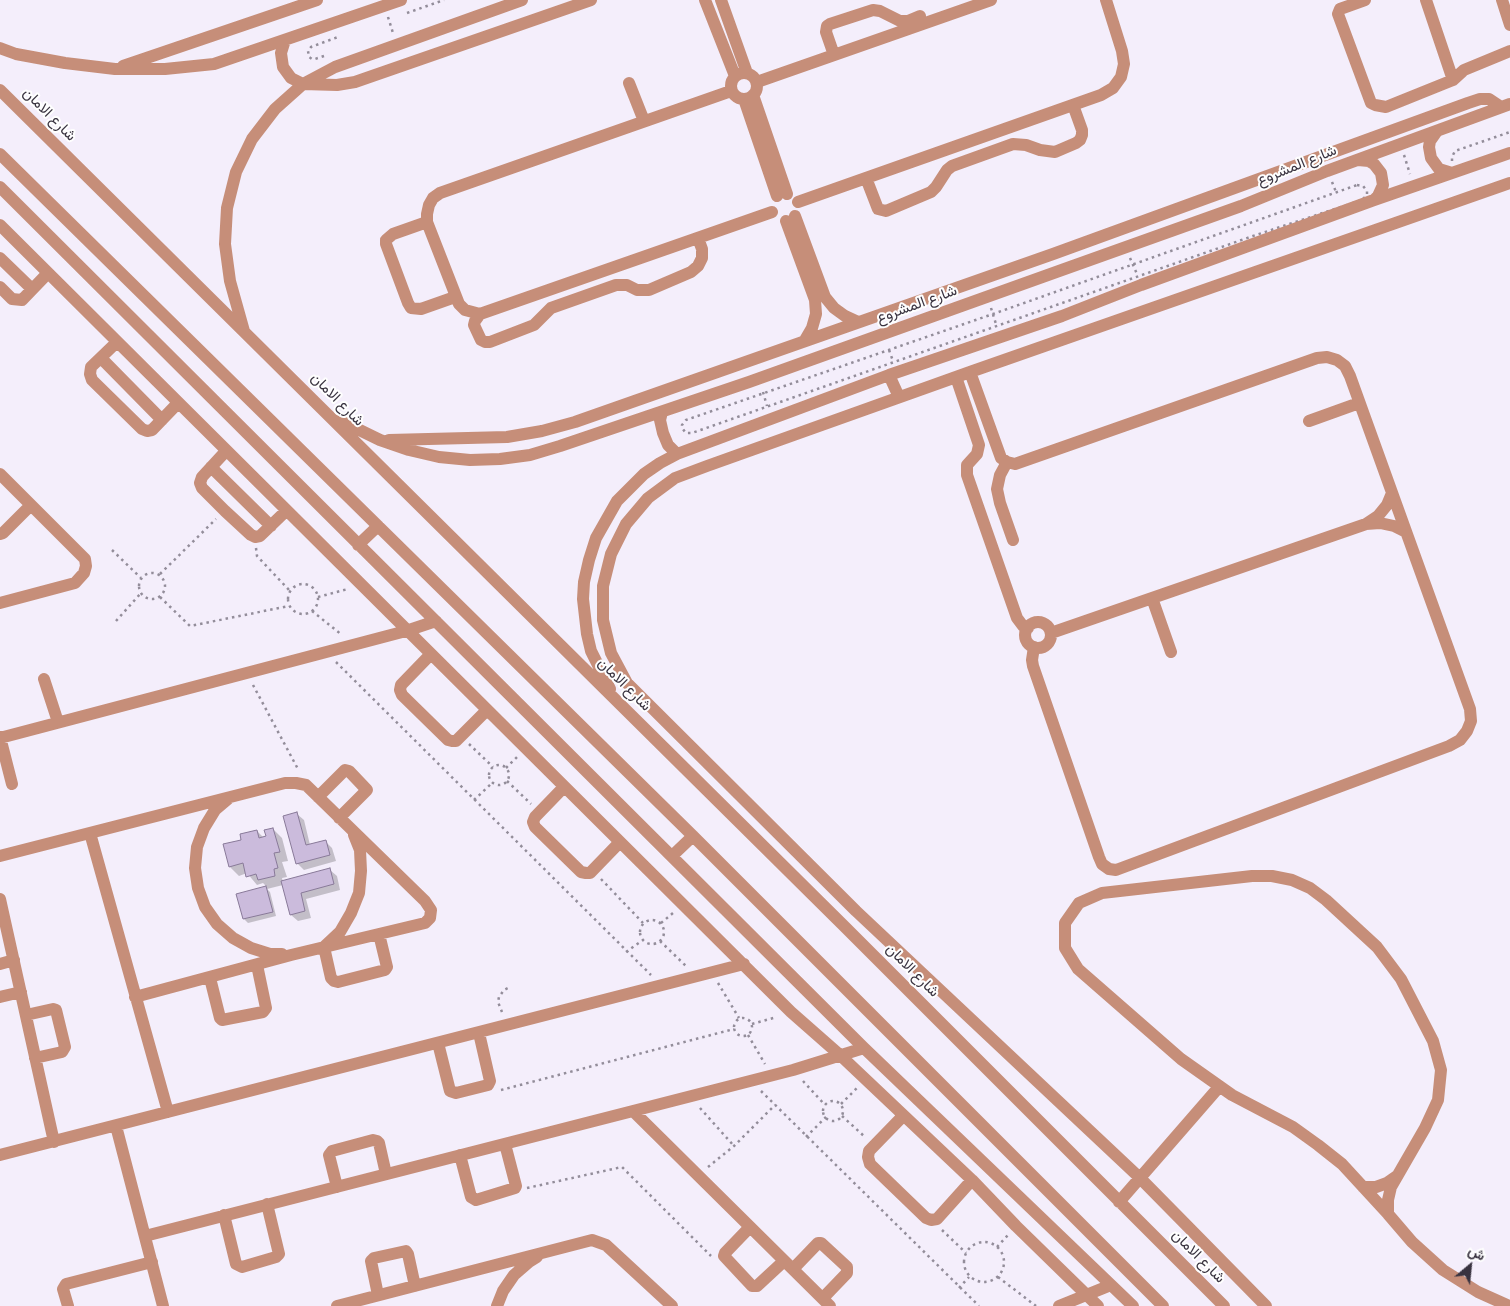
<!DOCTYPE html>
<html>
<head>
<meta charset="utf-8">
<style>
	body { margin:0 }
	#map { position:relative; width:1510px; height:1306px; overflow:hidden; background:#f4eefb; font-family:Roboto,Vazirmatn,sans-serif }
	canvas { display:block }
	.north { position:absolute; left:1445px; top:1241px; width:50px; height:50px; -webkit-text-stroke:4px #fefefe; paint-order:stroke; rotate:28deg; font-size:14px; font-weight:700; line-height:20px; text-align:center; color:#393340 }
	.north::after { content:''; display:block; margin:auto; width:18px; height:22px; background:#393340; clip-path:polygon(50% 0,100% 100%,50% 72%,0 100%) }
</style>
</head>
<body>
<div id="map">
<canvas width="1510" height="1306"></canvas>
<div class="north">ش</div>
</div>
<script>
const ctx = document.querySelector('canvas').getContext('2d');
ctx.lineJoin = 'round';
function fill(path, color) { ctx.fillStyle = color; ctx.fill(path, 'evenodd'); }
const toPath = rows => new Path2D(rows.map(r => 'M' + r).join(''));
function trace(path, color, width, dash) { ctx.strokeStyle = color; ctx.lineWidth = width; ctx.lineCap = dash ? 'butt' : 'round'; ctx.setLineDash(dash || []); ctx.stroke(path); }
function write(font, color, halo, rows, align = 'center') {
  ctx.font = font + ' Roboto,Vazirmatn,sans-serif'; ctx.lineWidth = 4; ctx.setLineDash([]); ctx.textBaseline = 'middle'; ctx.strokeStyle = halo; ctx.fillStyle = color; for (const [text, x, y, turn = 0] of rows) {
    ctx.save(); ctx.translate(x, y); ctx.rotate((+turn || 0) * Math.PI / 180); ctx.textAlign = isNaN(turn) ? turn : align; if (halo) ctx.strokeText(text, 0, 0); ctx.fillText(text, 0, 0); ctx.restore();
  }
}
const shadow = toPath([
	[297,814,304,820,310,845,325,841,332,848,336,861,304,870,297,863],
	[273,829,282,838,288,861,282,862,287,877,282,878,283,882,330,870,337,876,340,890,306,899,311,918,298,921,291,915,283,885,267,889,270,892,276,916,248,923,244,919,237,895,267,887,263,883,257,885,247,873,239,876,230,867,243,840,257,831,264,838,267,837]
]);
const building = toPath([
	[297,812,306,845,326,840,330,855,296,864,283,816,297,812],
	[273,828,280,852,274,853,278,868,274,869,275,876,258,880,256,874,246,877,243,863,229,867,223,844,241,840,240,834,257,830,259,838,266,836,264,830,273,828],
	[330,868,334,884,301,893,305,911,290,915,281,881,330,868],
	[266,886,273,912,243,919,236,894,266,886]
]);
const path = toPath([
	[407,13,444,0],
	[388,17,393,33],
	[324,56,315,59,312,59,309,57,308,51,311,47,338,37],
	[1404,155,1410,174],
	[1452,161,1452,157,1455,151,1510,132],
	[1332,182,1336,192],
	[1357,185,1363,186,1367,191,1367,195,1362,200,1253,236,692,433,686,433,682,428,682,425,686,420,993,314,1357,185],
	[1130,258,1137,274],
	[991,308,996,324],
	[889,350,893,361],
	[763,392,767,406],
	[256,548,257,556,290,591],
	[112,550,141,578],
	'139 586a13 13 0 1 1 26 0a13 13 0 1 1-26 0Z',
	[160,574,216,519],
	'288 599a15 15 0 1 1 30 0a15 15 0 1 1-30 0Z',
	[160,597,190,626,289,606],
	[318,597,348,589],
	[312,611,342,635],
	[116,621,141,593],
	[336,662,651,975],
	[253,685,299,771],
	[469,744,493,767],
	'489 775a10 10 0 1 1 20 0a10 10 0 1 1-20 0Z',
	[506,768,517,757],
	[507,781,531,804],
	[474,800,492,783],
	[601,879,643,923],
	'640 932a12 12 0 1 1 24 0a12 12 0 1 1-24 0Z',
	[661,923,673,913],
	[660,941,686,966],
	[626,952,643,940],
	[718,983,739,1018],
	[502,1012,498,1002,499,997,504,990,508,988],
	'734 1027a9 9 0 1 1 18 0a9 9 0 1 1-18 0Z',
	[752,1024,777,1017],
	[748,1035,765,1064],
	[803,1081,825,1105],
	[501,1090,734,1029],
	[761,1091,979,1306],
	'823 1111a10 10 0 1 1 20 0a10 10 0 1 1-20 0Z',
	[841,1104,857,1088],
	[700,1108,734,1146],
	[842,1116,865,1137],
	[806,1137,826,1117],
	[708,1167,734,1146,775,1105],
	[527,1188,622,1167,711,1256],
	[942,1230,966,1253],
	'964 1262a20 20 0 1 1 40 0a20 20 0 1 1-40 0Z',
	[997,1247,1008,1235],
	[998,1277,1036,1306],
	[959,1288,969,1277]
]);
const minor = toPath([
	[705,0,735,76],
	[721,0,747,73],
	[1365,0,1340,9,1338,14,1371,103,1375,105,1386,107,1453,80,1464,70,1510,51],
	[1426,0,1453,80],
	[1502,0,1510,25],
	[285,40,281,53,283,67,291,78,303,84,337,85,355,82,591,0],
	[0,48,16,54,65,63,115,69,165,69,214,64,401,0],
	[834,55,826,32,827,26,830,24,873,10,880,11,900,21,908,21,920,16],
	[123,66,317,0],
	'731 86a13 13 0 1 1 26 0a13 13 0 1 1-26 0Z',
	[757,82,991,0],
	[629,83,644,121],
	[0,90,842,924,1224,1306],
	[731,91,440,193,433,198,429,205,427,214,427,222,459,304,465,310,480,314,772,212],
	[753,95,787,194],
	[744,99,777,196],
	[1437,131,1430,141,1429,147,1431,158,1439,169,1452,173],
	[0,154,693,836,1163,1306],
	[1358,160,1369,161,1374,164,1381,173,1383,185,1378,196,1374,200],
	[866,178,878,209,886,211,931,192,936,187,947,170,952,166,1013,144,1026,145,1040,150,1055,152,1076,143,1080,140,1082,135,1082,130,1073,105],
	[0,187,864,1048,1133,1306],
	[798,202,1101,95,1113,88,1121,77,1124,64,1122,51,1106,0],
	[795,216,825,297,834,308,845,316,858,322],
	[786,221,815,300,816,314,812,328,805,340],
	[427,222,393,234,386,240,386,244,408,303,411,308,421,309,455,297],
	[0,225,791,1012,841,1056,972,1180,1016,1226,1098,1306],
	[0,258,32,289],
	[0,287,12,299,22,300,48,273],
	[480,314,475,321,474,325,481,340,485,342,490,342,534,325,551,308,616,285,627,285,637,290,649,290,691,272,698,266,702,258,702,249,698,238],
	[244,331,230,281,225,244,227,208,236,172,252,139,275,109,303,84,335,67,522,0],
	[117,342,91,367,90,374,92,380,142,429,147,431,152,430,178,403],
	[101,358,162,420],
	[970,372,1001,458,1007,462,1015,464,1317,358,1327,357,1337,360,1345,366,1350,376,1470,709,1471,721,1467,731,1460,740,1449,746,1116,870,1109,869,1102,864,1099,857,1033,666,1032,660,1034,647],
	[889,375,899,397],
	[956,377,979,445,977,454,967,465,967,475,1017,618,1023,626,1028,628],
	[662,412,660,420,663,433,668,445,677,454],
	[339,420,380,440,409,450,439,457,470,460,500,459,530,455,560,446,749,382,1059,271,1241,206,1327,171,1510,104],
	[1309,421,1359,403],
	[389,440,507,437,542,431,575,422,1053,254,1468,103,1480,99,1489,99,1501,107],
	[226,451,202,477,200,483,202,488,225,511,251,535,255,537,260,536,286,511],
	[1007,462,1000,475,997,489,1000,503,1013,540],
	[211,467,271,526],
	[0,474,85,559,86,566,84,573,75,583,0,603],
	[1366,524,1380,523,1394,526,1406,532],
	[0,534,3,533,31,505],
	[358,545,378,526],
	[1152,598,1171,652],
	'1025 635a13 13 0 1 1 26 0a13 13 0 1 1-26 0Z',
	[1051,633,1366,524,1378,516,1387,505,1392,493],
	[430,655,401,685,400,690,402,695,448,740,452,741,456,741,487,710],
	[44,679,58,722],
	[610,689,591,651,587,634,583,599,584,582,589,560,596,538,617,501,644,474,660,463,677,454,889,375,1062,316,1141,285,1374,200,1510,153],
	[0,737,12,784],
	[0,738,406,631,436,621],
	[564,787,535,817,533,822,535,827,581,872,586,873,590,873,620,842],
	[318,797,345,770,349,771,367,790,339,818],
	[228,799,215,810,204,828,197,847,195,868,198,888,205,907,217,924,233,938,251,948,270,954,282,954],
	[90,833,168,1112],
	[354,835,360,850,361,871,359,893,351,913,340,932,324,947,331,978,334,981,338,982,385,970,387,967,379,934],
	[0,856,285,783,296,783,306,785,425,901,431,910,430,918,425,923,291,955,135,997],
	[672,856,693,836],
	[0,899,54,1142],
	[0,964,14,960],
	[210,978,220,1018,222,1020,263,1012,266,1008,257,965],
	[0,997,21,992],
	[26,1015,53,1009,56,1010,65,1047,62,1052,35,1058],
	[438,1043,450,1091,456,1093,488,1085,490,1081,479,1033],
	[633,1111,830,1306],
	[903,1116,869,1151,868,1157,870,1164,926,1218,931,1220,937,1219,972,1180],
	[116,1126,163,1306],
	[0,1155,744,964],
	[460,1155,471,1197,476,1200,515,1188,516,1186,505,1144],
	[337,1187,329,1155,332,1151,373,1140,377,1141,379,1143,386,1174],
	[1363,1187,1376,1187,1387,1183,1397,1176],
	[1119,1202,1219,1087],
	[1388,1214,1388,1200,1391,1187,1425,1128,1438,1100,1441,1070,1433,1041,1401,979,1377,947,1326,900,1310,888,1292,880,1272,876,1252,876,1102,893,1079,903,1065,923,1065,948,1078,969,1181,1059,1232,1095,1293,1127,1318,1145,1342,1164,1388,1214,1412,1242,1443,1270,1478,1292,1509,1306],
	[224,1215,236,1264,242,1267,276,1257,279,1254,267,1204],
	[750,1227,725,1253,724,1256,752,1286,757,1286,784,1261],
	[145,1236,793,1070,864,1048],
	[793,1269,818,1243,821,1243,847,1267,847,1273,823,1298],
	[378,1295,371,1261,374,1258,406,1251,408,1254,415,1286],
	[68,1306,63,1289,66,1284,152,1262],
	[337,1306,592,1240,606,1245,672,1306],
	[497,1306,503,1291,514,1275,529,1262,537,1257],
	[1059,1306,1111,1285],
	[1266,1306,1140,1178,856,911,627,683,611,653,603,620,603,586,611,554,626,524,648,498,675,478,707,466,970,372,1510,183]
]);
const streetNames = [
	["شارع الامان",49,115,45],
	["شارع المشروع",1297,166,-22],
	["شارع المشروع",917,305,-20],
	["شارع الامان",337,400,45],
	["شارع الامان",624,685,45],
	["شارع الامان",912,971,45],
	["شارع الامان",1198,1257,45]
];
fill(shadow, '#0003');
fill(building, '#cbbbdc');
trace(building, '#887998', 1);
trace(path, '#938d9a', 2.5, [2.5, 4]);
trace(minor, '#c68e79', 12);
write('15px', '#393340', '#fefefe', streetNames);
</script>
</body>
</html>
